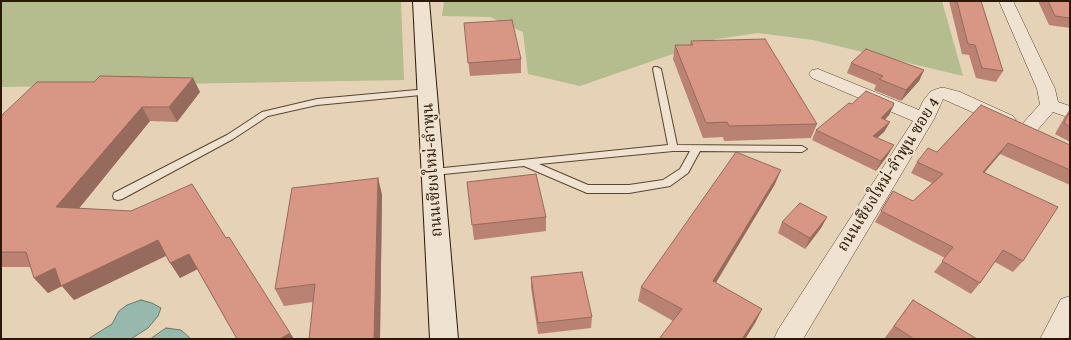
<!DOCTYPE html>
<html>
<head>
<meta charset="utf-8">
<style>
	body { margin:0 }
	#map { position:relative; width:1071px; height:340px; overflow:hidden; background:#e6d2b7; font-family:"Gentium Book Plus",serif }
	canvas { display:block }
	.frame { position:absolute; inset:0; border:2px solid #2a1904; pointer-events:none }
</style>
</head>
<body>
<div id="map">
<canvas width="1071" height="340"></canvas>
<div class="frame"></div>
</div>
<script>
const ctx = document.querySelector('canvas').getContext('2d');
ctx.lineJoin = 'round';
function fill(path, color) { ctx.fillStyle = color; ctx.fill(path, 'evenodd'); }
const toPath = rows => new Path2D(rows.map(r => 'M' + r).join(''));
function trace(path, color, width, dash) { ctx.strokeStyle = color; ctx.lineWidth = width; ctx.lineCap = dash ? 'butt' : 'round'; ctx.setLineDash(dash || []); ctx.stroke(path); }
function write(font, color, halo, rows, align = 'center') {
  ctx.font = font + ' "Gentium Book Plus","Noto Serif Thai",serif'; ctx.lineWidth = 4; ctx.setLineDash([]); ctx.textBaseline = 'middle'; ctx.strokeStyle = halo; ctx.fillStyle = color; for (const [text, x, y, turn = 0] of rows) {
    ctx.save(); ctx.translate(x, y); ctx.rotate((+turn || 0) * Math.PI / 180); ctx.textAlign = isNaN(turn) ? turn : align; if (halo) ctx.strokeText(text, 0, 0); ctx.fillText(text, 0, 0); ctx.restore();
  }
}
const green = toPath([
	[1,1,401,1,404,80,1,87],
	[444,1,942,1,963,76,813,40,758,33,716,39,580,86,528,74,523,32,490,17,442,16]
]);
const water = toPath([
	[141,300,152,303,161,308,158,316,148,328,131,339,88,339,112,324,119,311,127,305,141,300],
	[166,328,181,330,191,339,150,339,166,328]
]);
const lane = toPath([
	[654,67,657,67,661,69,677,145,802,146,807,149,802,152,700,151,688,173,670,186,629,193,587,193,524,166,434,175,429,172,434,169,668,145,653,69,654,67],
	[673,151,690,151,680,169,663,180,629,185,588,185,539,164,673,151],
	[428,89,432,92,431,94,317,105,268,116,233,139,122,199,118,200,114,199,113,196,114,193,227,135,262,112,317,99,428,89]
]);
const street = toPath([
	[999,1,1013,1,1055,89,1058,102,1070,106,1070,118,1053,112,1034,134,1027,136,1020,134,1017,130,1040,104,1037,89,999,1],
	[818,69,919,110,923,101,931,91,940,88,945,88,960,92,1013,116,1016,120,1013,124,1006,126,999,124,943,99,934,119,803,339,774,339,778,330,913,121,812,78,809,74,812,70,818,69],
	[1070,296,1070,334,1068,339,1040,339,1061,299,1070,296]
]);
const secondary = toPath([
	[413,1,429,1,458,339,430,339,413,1]
]);
const wall = toPath([
	[949,1,981,1,1003,71,996,82,976,78,969,55,962,54],
	[1038,1,1070,1,1070,28,1049,25],
	[464,23,521,59,521,73,470,76],
	[691,41,817,124,811,138,724,141,723,137,703,138,673,59,675,45,690,45],
	[851,63,924,70,919,81,901,101,874,90,876,85,847,73],
	[193,78,200,92,177,122,150,121,79,208,226,238,290,333,294,339,237,339,197,269,180,278,166,255,74,300,62,286,48,293,34,278,30,267,1,267,1,116,94,82],
	[894,103,889,115,885,120,890,122,884,132,877,138,888,155,876,171,812,140,816,130,852,104],
	[981,105,1070,145,1070,185,1000,154,985,172,1023,261,1013,272,995,262,980,283,971,294,934,272,945,258,875,222,893,191,913,201,932,183,911,173,917,162,937,152],
	[1070,109,1070,142,1055,134,1064,118],
	[378,178,382,195,380,339,309,339,313,302,284,306,275,289],
	[467,182,546,217,546,231,474,240],
	[775,184,716,283,762,309,755,323,745,339,659,339,673,321,638,301,641,287],
	[827,217,821,228,805,249,778,233,782,222],
	[531,277,592,317,591,328,538,334,531,288],
	[913,300,977,339,884,339]
]);
const shadedWall = toPath([
	[924,70,919,81,901,101,906,90],
	[193,78,200,92,177,122,169,107],
	[894,103,892,107,894,105,889,115,876,128,881,118],
	[142,107,150,121,68,222,56,207],
	[890,122,884,132,868,146,873,136],
	[1008,143,1000,154,976,182,983,172],
	[894,145,888,155,876,171,881,161],
	[781,170,775,184,708,295,713,281],
	[378,178,382,195,380,339,374,339],
	[827,217,821,228,805,249,810,238],
	[158,240,168,255,74,300,62,286,48,293,34,278,55,268],
	[189,254,198,269,180,278,170,263],
	[762,309,755,323,745,339,742,339],
	[290,333,294,339,280,339]
]);
const building = toPath([
	[957,1,981,1,1003,71,982,68,975,45,968,44,957,1],
	[1048,1,1070,1,1070,18,1055,16,1048,1],
	[512,20,521,59,468,63,464,23,512,20],
	[765,39,817,124,729,126,727,122,706,123,675,45,693,45,691,41,765,39],
	[866,49,924,70,906,90,879,79,883,76,851,63,866,49],
	[100,76,193,78,169,107,142,107,56,207,131,211,192,184,226,238,229,237,290,333,280,339,237,339,189,254,170,263,158,240,61,286,55,268,34,278,26,252,1,252,1,116,37,82,94,82,100,76],
	[866,91,894,103,893,105,894,105,881,118,890,122,873,136,894,145,881,161,816,130,849,103,852,104,866,91],
	[981,105,1070,145,1070,170,1008,143,983,172,1058,207,1023,261,1003,250,980,283,942,261,953,247,881,211,893,191,913,201,943,174,917,162,928,148,937,152,981,105],
	[1070,111,1070,127,1064,123,1070,111],
	[736,152,781,170,713,281,762,309,742,339,659,339,682,309,641,287,736,152],
	[536,174,546,217,472,225,467,182,536,174],
	[378,178,374,339,309,339,315,284,275,289,292,188,378,178],
	[800,203,827,217,810,238,782,222,800,203],
	[582,272,592,317,538,323,531,277,582,272],
	[913,300,977,339,914,339,894,326,913,300]
]);
const streetNames = [
	["ถนนเชียงใหม่-ลำพูน",433,170,-94],
	["ถนนเชียงใหม่-ลำพูน ซอย 4",889,175,-58]
];
fill(green, '#b5bc8e');
fill(water, '#96b8ad');
trace(water, '#6b7869', 1);
trace(lane, '#594731', 2);
trace(street, '#594731', 1);
trace(secondary, '#2a1904', 2);
fill(lane, '#efe2d0');
fill(street, '#efe2d0');
fill(secondary, '#efe2d0');
fill(wall, '#b98272');
fill(shadedWall, '#966a5c');
fill(building, '#d79784');
trace(building, '#966a5c', 1);
write('16px', '#2a1904', '#efe2d0', streetNames);
</script>
</body>
</html>
